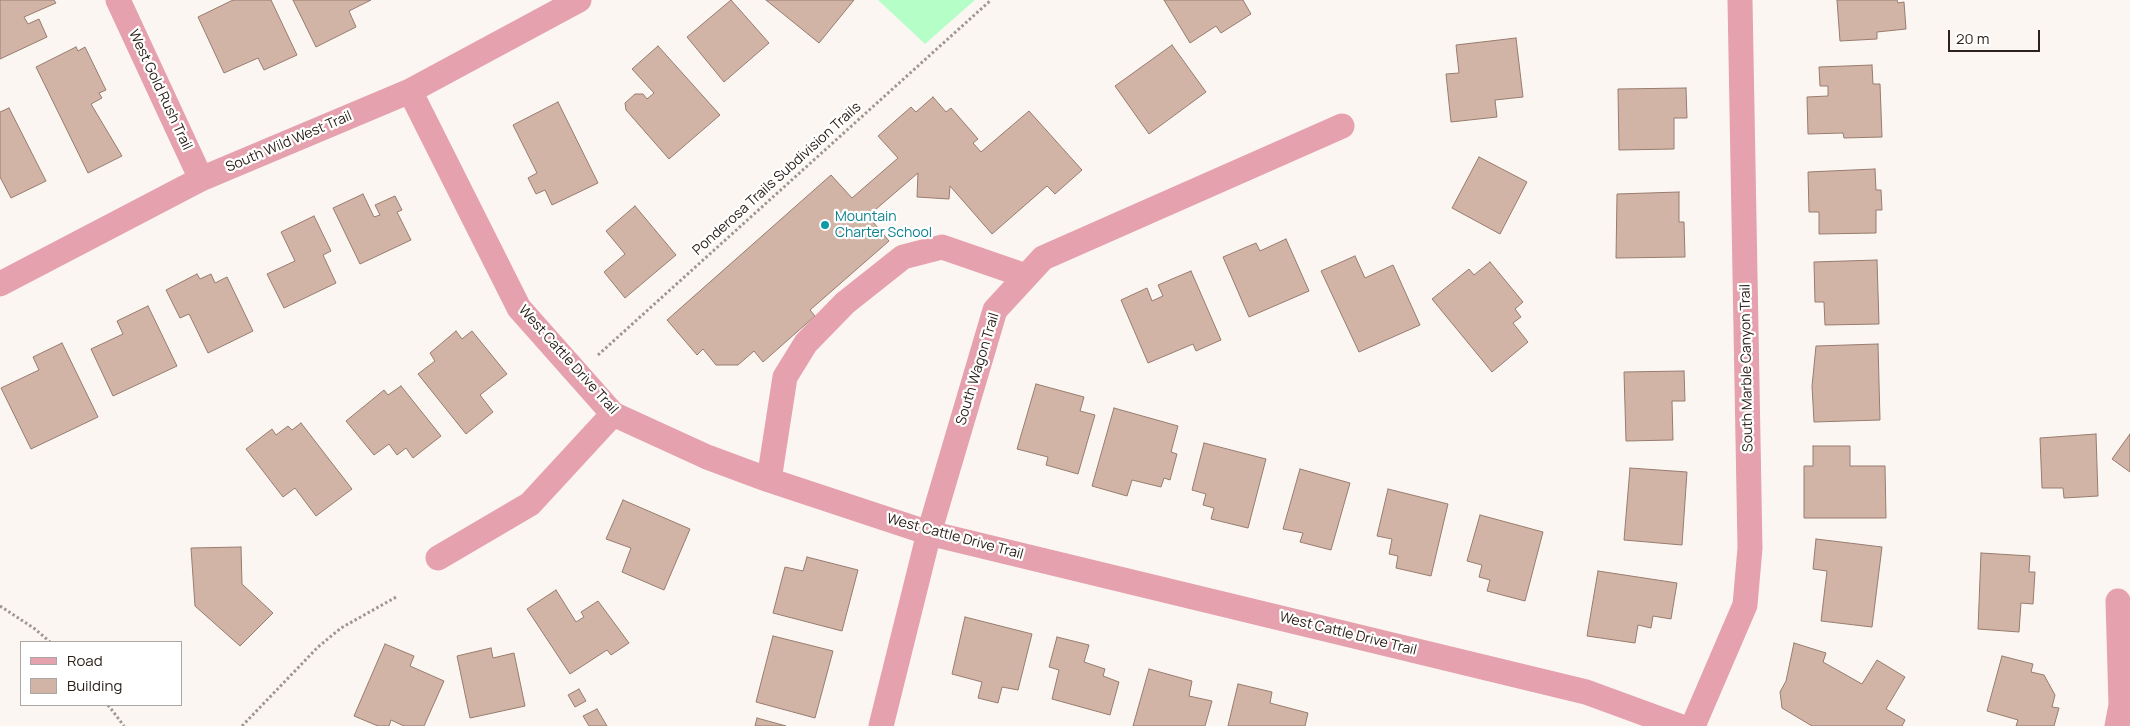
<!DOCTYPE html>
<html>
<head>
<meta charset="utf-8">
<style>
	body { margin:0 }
	#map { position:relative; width:2130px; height:726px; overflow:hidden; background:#fcf6f2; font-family:Manrope,sans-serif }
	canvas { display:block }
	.legend { position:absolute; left:20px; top:641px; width:162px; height:65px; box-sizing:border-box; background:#fff; border:1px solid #aba7a4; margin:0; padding:6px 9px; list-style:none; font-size:15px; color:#2c221b }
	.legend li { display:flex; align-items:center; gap:10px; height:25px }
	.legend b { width:25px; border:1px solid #aba7a4 }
	.scale { position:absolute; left:1948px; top:30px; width:92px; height:22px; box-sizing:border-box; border:2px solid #2c221b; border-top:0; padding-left:6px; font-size:15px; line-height:18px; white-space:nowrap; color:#2c221b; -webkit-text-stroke:4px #fff; paint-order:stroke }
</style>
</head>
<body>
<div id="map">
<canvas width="2130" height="726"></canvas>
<ul class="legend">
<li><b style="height:6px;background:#e5a1ad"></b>Road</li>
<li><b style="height:14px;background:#d1b4a5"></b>Building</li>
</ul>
<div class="scale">20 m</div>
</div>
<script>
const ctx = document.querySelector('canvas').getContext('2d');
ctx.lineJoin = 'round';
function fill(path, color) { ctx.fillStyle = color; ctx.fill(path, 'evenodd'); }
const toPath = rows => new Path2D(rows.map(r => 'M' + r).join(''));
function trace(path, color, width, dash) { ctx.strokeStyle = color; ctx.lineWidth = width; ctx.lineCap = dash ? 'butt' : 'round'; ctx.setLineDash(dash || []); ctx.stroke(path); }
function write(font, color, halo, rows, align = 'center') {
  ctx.font = font + ' Manrope,sans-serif'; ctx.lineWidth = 4.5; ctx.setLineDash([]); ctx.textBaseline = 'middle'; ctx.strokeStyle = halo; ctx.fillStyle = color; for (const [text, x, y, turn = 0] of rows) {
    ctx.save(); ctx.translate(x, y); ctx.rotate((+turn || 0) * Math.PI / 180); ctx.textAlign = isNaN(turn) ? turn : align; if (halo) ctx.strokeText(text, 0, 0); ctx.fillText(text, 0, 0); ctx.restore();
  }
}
const green = toPath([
	[878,0,975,0,925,44]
]);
const building = toPath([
	[0,0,54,0,56,3,24,17,28,24,39,19,47,37,0,59,0,0],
	[233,0,271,0,297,55,264,70,258,58,224,73,198,17,233,0],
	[293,0,371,0,349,11,356,27,316,47,293,0],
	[731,0,769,43,724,82,687,37,731,0],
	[766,0,854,0,819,43,766,0],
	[1164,0,1243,0,1251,14,1221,33,1216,26,1190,43,1164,0],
	[1837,0,1897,0,1898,3,1904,2,1906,29,1877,32,1877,39,1840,41,1837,0],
	[1516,38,1523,97,1495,100,1497,117,1451,122,1446,74,1459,73,1456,45,1516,38],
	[1172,45,1206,92,1149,134,1115,86,1172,45],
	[658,46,720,115,669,159,626,110,625,103,635,94,643,94,647,99,654,93,632,69,658,46],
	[76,47,78,51,85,47,106,90,99,93,102,98,91,104,122,156,88,173,36,67,76,47],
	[1872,65,1873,84,1880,84,1882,137,1844,138,1843,133,1808,134,1807,97,1828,96,1828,86,1820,86,1819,67,1872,65],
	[1686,88,1687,118,1674,118,1674,149,1619,150,1618,89,1686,88],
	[933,97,946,112,951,108,978,139,973,143,981,152,1029,111,1082,170,1055,194,1047,186,992,234,950,186,949,199,917,197,918,173,868,216,889,241,810,310,815,316,763,362,754,351,738,365,716,365,703,349,697,355,667,320,831,175,852,198,898,158,878,136,911,107,916,112,933,97],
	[558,102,598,183,552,205,545,190,536,194,528,178,537,173,513,125,558,102],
	[9,108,46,181,11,198,0,177,0,112,9,108],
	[1479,157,1527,182,1500,234,1452,208,1479,157],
	[1875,169,1876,190,1881,190,1882,210,1876,210,1876,233,1819,234,1819,212,1809,212,1808,172,1875,169],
	[1679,192,1679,222,1684,222,1685,257,1616,258,1617,194,1679,192],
	[363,194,374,217,380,215,375,205,395,196,402,210,397,212,411,240,360,264,333,208,363,194],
	[635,206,676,255,625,298,604,272,625,254,606,231,635,206],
	[314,216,331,251,323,255,336,283,284,308,267,274,295,261,281,232,314,216],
	[1286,239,1309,291,1249,317,1223,257,1256,243,1260,251,1286,239],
	[1355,256,1365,278,1393,265,1420,325,1359,352,1321,271,1355,256],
	[1877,260,1879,324,1825,325,1824,302,1815,302,1814,262,1877,260],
	[1490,262,1523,302,1515,309,1521,317,1513,323,1528,342,1492,372,1432,299,1469,269,1474,275,1490,262],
	[1191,271,1221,340,1196,351,1193,344,1148,363,1121,300,1147,288,1152,301,1163,296,1158,285,1191,271],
	[197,274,200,279,211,274,215,283,227,277,253,331,208,353,189,314,180,318,166,290,197,274],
	[148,306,177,366,113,396,91,349,123,334,117,321,148,306],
	[456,331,462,339,472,331,507,374,480,395,493,412,466,434,418,374,435,361,430,353,456,331],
	[62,343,98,417,31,449,1,388,39,370,33,357,62,343],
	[1878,344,1880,420,1814,422,1812,386,1816,346,1878,344],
	[1684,371,1685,401,1672,401,1673,440,1626,441,1624,372,1684,371],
	[1036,384,1084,397,1080,411,1095,415,1078,474,1046,465,1048,457,1017,449,1036,384],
	[401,386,441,436,413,458,406,448,397,455,389,444,374,455,346,421,384,390,388,395,401,386],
	[1114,408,1178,426,1171,452,1177,454,1170,480,1164,478,1161,487,1132,480,1127,496,1092,486,1114,408],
	[301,423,352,489,316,516,295,488,283,497,246,449,272,429,276,435,288,426,292,430,301,423],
	[2096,434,2098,496,2064,498,2063,488,2042,488,2040,438,2096,434],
	[2130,434,2130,472,2112,459,2130,434],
	[1204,443,1266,459,1248,528,1211,519,1214,508,1203,505,1206,494,1192,490,1204,443],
	[1813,446,1850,446,1850,466,1885,466,1886,518,1804,518,1804,466,1813,466,1813,446],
	[1630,468,1687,472,1682,545,1624,540,1630,468],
	[1300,469,1350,483,1331,550,1300,542,1303,533,1283,529,1300,469],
	[1388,489,1448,504,1431,576,1396,568,1398,556,1389,554,1392,539,1377,536,1388,489],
	[623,500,690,529,664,590,622,572,631,548,606,539,623,500],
	[1480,515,1543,532,1525,601,1487,591,1490,580,1479,577,1482,565,1467,561,1480,515],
	[1816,539,1882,547,1872,627,1821,621,1827,571,1813,569,1816,539],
	[241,547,242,584,273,613,240,646,195,606,191,548,241,547],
	[1981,553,2030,556,2029,572,2035,572,2033,604,2021,603,2019,632,1978,629,1981,553],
	[807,557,858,570,842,631,773,613,785,567,803,571,807,557],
	[1598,571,1677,583,1671,619,1653,616,1651,628,1638,625,1635,643,1587,636,1598,571],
	[556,590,576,622,584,617,581,612,598,601,629,643,611,655,607,650,570,674,527,609,556,590],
	[965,617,1032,634,1018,690,1002,687,998,703,978,698,982,682,952,674,965,617],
	[773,636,833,651,815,718,756,702,773,636],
	[1057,637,1089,645,1084,662,1105,669,1103,676,1119,682,1110,715,1052,699,1059,670,1049,667,1057,637],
	[1794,643,1826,653,1823,662,1862,684,1877,660,1905,677,1886,709,1905,720,1902,726,1812,726,1782,708,1780,692,1786,681,1794,643],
	[385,644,414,656,410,666,444,681,424,726,404,726,391,720,389,726,378,726,354,716,385,644],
	[491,648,493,658,514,653,525,706,470,718,457,656,491,648],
	[2002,656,2033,664,2031,672,2044,675,2055,695,2052,707,2059,708,2054,726,2016,726,2018,720,1987,711,2002,656],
	[1149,669,1192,681,1189,696,1212,701,1205,726,1133,726,1149,669],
	[1238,684,1272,692,1270,703,1308,713,1305,726,1228,726,1238,684],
	[579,689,586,701,575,707,568,695,579,689],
	[597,709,607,726,589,726,583,716,597,709],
	[757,718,786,726,755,726,757,718]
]);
const path = toPath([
	[598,355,991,0],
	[0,606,35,629,50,642],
	[108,705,124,726],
	[242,726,318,647,341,628,398,596]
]);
const street = toPath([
	[118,0,201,179],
	[410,91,519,308,613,414,707,457,769,480,929,533,1586,692,1679,726],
	[0,284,201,179,410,91,579,0],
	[769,480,785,377,806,343,845,303,903,257,942,247,1026,276],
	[438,558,530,504,613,414],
	[881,726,929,533,995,310,1043,258,1342,126],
	[1693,726,1745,605,1750,548,1740,0],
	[2117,726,2121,705,2118,601]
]);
const markers = [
	[825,225,5,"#0f9aa8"]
];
const streetNames = [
	["West Gold Rush Trail",160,90,65],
	["South Wild West Trail",289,142,-23],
	["Ponderosa Trails Subdivision Trails",777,179,-42],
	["West Cattle Drive Trail",568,360,48],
	["South Marble Canyon Trail",1747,368,-91],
	["South Wagon Trail",978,369,-73],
	["West Cattle Drive Trail",955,537,15],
	["West Cattle Drive Trail",1348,634,14]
];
const cultureNames = [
	["Mountain",835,217],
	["Charter School",835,233]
];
fill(green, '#b6fec8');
fill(building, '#d1b4a5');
trace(building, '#977c6e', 1);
trace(path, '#9e9691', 3, [2.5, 2.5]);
trace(street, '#e5a1ad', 25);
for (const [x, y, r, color] of markers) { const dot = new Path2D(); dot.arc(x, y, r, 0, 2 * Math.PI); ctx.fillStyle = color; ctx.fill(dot); trace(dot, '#fff', 2); }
write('14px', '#2c221b', '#fff', streetNames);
write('14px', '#0d838f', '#fff', cultureNames, 'left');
</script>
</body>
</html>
